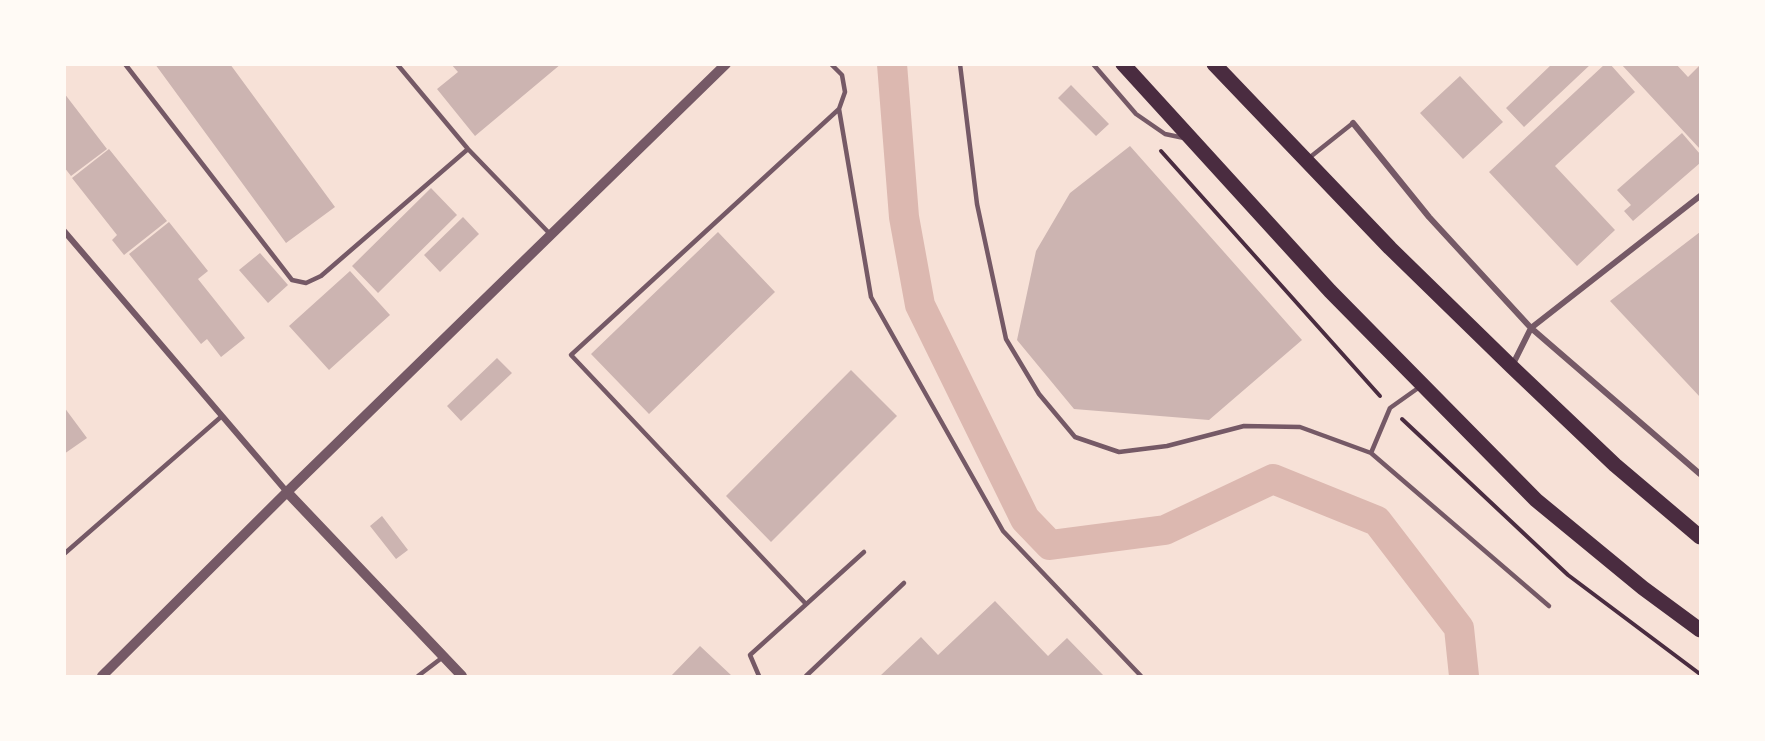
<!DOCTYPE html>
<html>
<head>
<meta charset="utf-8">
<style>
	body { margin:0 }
	#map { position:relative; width:1765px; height:741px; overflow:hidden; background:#f7e1d7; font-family:"Alegreya Sans",sans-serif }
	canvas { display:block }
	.frame { position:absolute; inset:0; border:66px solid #fffaf5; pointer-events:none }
</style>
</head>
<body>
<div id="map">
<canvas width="1765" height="741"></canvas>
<div class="frame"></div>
</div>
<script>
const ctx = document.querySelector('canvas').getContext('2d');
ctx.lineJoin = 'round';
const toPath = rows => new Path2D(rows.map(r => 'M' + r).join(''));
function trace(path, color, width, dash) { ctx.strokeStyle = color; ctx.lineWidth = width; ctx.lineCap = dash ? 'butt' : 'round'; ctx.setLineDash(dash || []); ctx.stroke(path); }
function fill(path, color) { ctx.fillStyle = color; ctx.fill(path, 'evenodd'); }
const canal = toPath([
	[892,64,904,217,920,305,1025,519,1050,545,1165,530,1273,479,1377,521,1459,628,1464,676]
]);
const building = toPath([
	[155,64,230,64,335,207,286,243],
	[451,64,561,64,475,136,437,89,458,72],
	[1552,64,1591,64,1524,127,1506,108],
	[1605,64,1610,64,1635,92,1555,166,1615,230,1577,266,1489,172],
	[1621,64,1676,64,1688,77,1700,65,1700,149],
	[1460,76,1503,122,1463,159,1420,113],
	[1071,85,1109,124,1096,136,1058,98],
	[64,93,107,149,71,176,64,167],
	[1682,133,1700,154,1700,163,1633,221,1624,211,1631,205,1617,190],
	[1130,146,1302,340,1209,420,1074,409,1017,340,1036,251,1070,193],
	[109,149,167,221,124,255,112,240,117,235,72,178],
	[431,188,457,215,378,293,352,266],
	[463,217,479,234,440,272,424,255],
	[169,222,208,271,198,279,245,338,221,357,207,339,201,344,129,254],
	[718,232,775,292,649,414,591,354],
	[1700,232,1700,397,1610,301],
	[260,253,288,285,268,303,239,270],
	[350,271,390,315,329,370,289,326],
	[497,358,512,373,461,421,447,406],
	[851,370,897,416,771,542,726,496],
	[64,407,87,438,64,454],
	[382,516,408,550,396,559,370,526],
	[995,601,1048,656,1067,638,1104,676,880,676,921,637,938,655],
	[700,646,732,676,671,676]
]);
const path = toPath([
	[1161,151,1380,396],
	[1402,419,1568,575,1700,674]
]);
const service = toPath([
	[125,64,292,280,306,283,321,276,468,149],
	[397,64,468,149,551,235],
	[960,64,977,204,1006,339,1039,394,1075,437,1119,452,1167,446,1244,426,1300,427,1371,453],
	[1093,64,1136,114,1165,134,1184,138],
	[839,109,871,297,1003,531,1141,676],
	[1309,158,1353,123],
	[1421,386,1390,408,1371,453,1549,606],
	[64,554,222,416],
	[806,604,571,355,839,109,845,92,842,75,831,64],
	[418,676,443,657],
	[759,676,750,655,864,552],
	[806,676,904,583]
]);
const minor = toPath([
	[1353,123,1429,217,1531,328,1700,474],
	[64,231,287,492],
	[1512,366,1531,328,1700,196]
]);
const tertiary = toPath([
	[287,492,462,676],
	[102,676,287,492,726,64]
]);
const primary = toPath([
	[1123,64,1330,291,1536,500,1643,588,1700,630],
	[1214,64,1390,248,1512,367,1615,465,1700,537]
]);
trace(canal, '#dcb8b0', 30);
fill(building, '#ccb4b1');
trace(path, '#4a2c40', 4);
trace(service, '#755966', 4.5);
trace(minor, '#755966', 6);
trace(tertiary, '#755966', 10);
trace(primary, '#4a2c40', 15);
</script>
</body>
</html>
